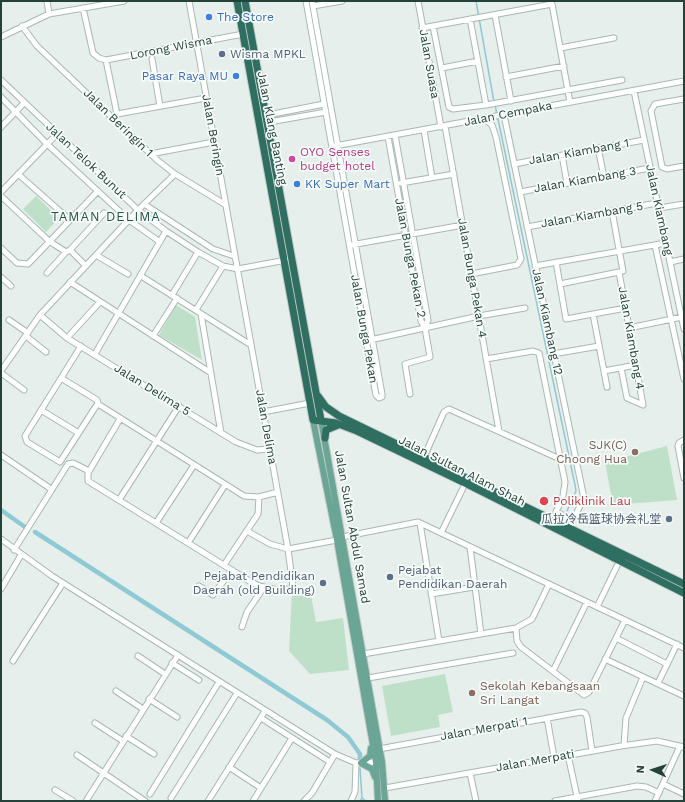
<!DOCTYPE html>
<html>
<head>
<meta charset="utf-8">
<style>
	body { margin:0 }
	#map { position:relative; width:685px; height:802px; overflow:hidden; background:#e6efeb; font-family:"Work Sans",sans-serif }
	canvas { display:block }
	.frame { position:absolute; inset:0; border:2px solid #24423a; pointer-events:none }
	.north { position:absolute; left:633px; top:750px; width:40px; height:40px; -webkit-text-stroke:3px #f7fbf9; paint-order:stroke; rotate:273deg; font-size:11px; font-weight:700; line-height:16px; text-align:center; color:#24423a }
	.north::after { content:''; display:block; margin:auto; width:14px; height:18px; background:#24423a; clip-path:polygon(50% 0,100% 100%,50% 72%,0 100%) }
</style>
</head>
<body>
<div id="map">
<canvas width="685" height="802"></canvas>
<div class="frame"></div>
<div class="north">N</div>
</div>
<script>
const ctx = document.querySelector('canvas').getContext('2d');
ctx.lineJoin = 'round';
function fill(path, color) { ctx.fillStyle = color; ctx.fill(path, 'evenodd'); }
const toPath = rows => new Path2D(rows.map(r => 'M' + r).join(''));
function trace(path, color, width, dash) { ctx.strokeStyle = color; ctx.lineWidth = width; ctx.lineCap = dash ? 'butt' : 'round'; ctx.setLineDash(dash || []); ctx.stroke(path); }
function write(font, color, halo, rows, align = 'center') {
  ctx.font = font + ' "Work Sans","Noto Sans SC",sans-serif'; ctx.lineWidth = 3.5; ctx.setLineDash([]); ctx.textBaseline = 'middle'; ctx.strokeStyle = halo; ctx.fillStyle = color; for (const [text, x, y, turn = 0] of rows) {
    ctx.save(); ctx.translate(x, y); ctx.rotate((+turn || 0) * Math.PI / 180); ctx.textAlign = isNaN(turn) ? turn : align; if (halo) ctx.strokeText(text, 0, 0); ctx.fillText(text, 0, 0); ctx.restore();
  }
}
const green = toPath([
	[36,196,59,218,46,232,23,209],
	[176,305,195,317,202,360,159,335],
	[667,446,677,500,613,505,605,462],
	[310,590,316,622,343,618,349,670,310,674,289,651,292,592],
	[445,674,453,712,438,715,440,727,391,736,382,686]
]);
const stream = toPath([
	[476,1,494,102],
	[495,105,575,485,576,491,567,511],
	[362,798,366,801],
	[360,801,362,798,360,768]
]);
const canal = toPath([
	[1,510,25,527],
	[35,532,327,720,348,737,360,754,360,760]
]);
const minor = toPath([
	[47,1,49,14],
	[306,1,376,395,379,398,382,397,382,394,312,1],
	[418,1,441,127],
	[313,6,342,1],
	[83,8,93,53,99,58,106,60,243,34],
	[495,15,511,101],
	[470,19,486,105],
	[22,26,37,46,157,160,175,174,226,205],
	[433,26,449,107,453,109,486,105,622,80],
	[422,28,552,4,570,102],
	[1,37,49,14,124,1],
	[560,48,614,38],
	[152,59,160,106],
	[106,60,117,114],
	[442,68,478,61],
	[506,77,564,66],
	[1,80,138,210,166,231,198,252,223,266,238,269,286,260],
	[634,91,684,329],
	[1,97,47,144,129,220,160,242],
	[684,99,655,104,651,111,662,167,667,169,684,166],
	[266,113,273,114,324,104],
	[504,115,584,498,569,528],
	[113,119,117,114,206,98],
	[445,126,499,431],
	[1,127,24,103],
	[268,128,275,121,326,112],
	[424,130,432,178],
	[395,135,428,320,425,328],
	[388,137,421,321,425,328,430,357,405,364,410,394],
	[335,146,684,81],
	[598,148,604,177],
	[150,154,214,142],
	[562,155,567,183],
	[514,164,644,140],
	[18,174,70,220],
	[401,183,454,174],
	[1,192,57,134],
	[520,192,650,168],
	[1,196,49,241,66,252,70,250,86,266],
	[144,204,213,249,234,256],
	[659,208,684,204],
	[612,211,623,271],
	[527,227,657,203],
	[351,245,463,225],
	[655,245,684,379],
	[1,248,17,263,28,264,98,191],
	[70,250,104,213],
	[96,255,128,274],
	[556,262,566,319,626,308],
	[670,262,684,259],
	[535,266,666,243],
	[47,273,66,252],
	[471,274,517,265,521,259,496,137,492,125,485,119],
	[141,276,251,345],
	[1,277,11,286],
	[70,282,211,373],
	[560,284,619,272,643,405],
	[172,295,198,252],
	[196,310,223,266],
	[201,314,221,433],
	[593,314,607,387],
	[40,315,67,338,236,442,257,450,270,449],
	[9,320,28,333],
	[629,328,682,317],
	[26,336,46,352],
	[153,336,177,298],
	[67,338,100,302],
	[370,340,479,316,525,308],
	[95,354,166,231],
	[553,354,599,346],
	[486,359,533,351,539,353,565,482,563,496,556,512,573,520],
	[621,368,627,398,643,405],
	[1,371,40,315,138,210,175,174],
	[604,371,636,365],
	[1,373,24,390],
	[61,378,97,400,98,403,60,462,27,442,25,436,81,346],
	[98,404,244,496,259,497,278,492],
	[41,410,77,432],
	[263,412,310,403],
	[120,419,88,473,88,481,251,582,259,586,278,590,291,589,293,587,288,549,189,1],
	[684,440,679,443,678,446,684,478],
	[1,455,51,489],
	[424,457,444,412,449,409,560,459],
	[119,500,179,406],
	[156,523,194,465],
	[420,523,439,641],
	[247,531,270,544,288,549,337,540],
	[441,533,466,482],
	[342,537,418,522,684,648],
	[1,539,52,576,335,754,356,763,378,762],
	[188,543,225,485],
	[470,547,481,634],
	[14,550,68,464,73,463,89,471],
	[224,565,258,514,259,497],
	[199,586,213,595,232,570],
	[1,589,21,555],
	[431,594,474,587],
	[597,607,617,566],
	[242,627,247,612,264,587],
	[516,628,517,641,521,647,584,695,589,692,625,620],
	[616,638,667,664],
	[363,654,516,628,532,619,549,584],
	[138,656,165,674],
	[605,659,684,696],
	[13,661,63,583],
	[172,663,199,680],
	[553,671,587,602],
	[368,678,513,653],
	[658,683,677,644],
	[116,691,143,709],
	[149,699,177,717],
	[261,718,330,762],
	[547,718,554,757],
	[95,723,123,741],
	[126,736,154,754],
	[624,745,626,718,643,677],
	[379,749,581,712,585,713,587,717,592,751],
	[77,755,145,801],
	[568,755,578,801],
	[229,767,261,788],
	[470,773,476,801],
	[663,784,684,794],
	[385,788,621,746,657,741,684,747],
	[55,790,73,801],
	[150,794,219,682],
	[171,798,237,693],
	[86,801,178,655],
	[208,801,265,711],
	[253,801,292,738],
	[304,801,312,793,335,754],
	[351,801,355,792,356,763],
	[555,801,637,786,646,787,659,793],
	[655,801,680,746]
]);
const major = toPath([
	[313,420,337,540,376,762,378,801],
	[321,420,382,762,385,801],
	[361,763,370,756,371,748],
	[361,763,372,769,375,777]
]);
const highway = toPath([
	[237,1,313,420,336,423,357,431,465,483,684,593],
	[245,1,321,420],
	[318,396,326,407,339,416,684,584],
	[325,438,326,430,338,425]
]);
const markers = [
	[209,17,4,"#3f7fe0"],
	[222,54,4,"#5c6f8a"],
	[236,76,4,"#3f7fe0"],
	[292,159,4,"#d1479c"],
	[297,184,4,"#3f7fe0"],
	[635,452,4,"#8d6e63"],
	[544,501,5,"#e0444e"],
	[669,519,4,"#5c6f8a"],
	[390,577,4,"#5c6f8a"],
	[323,583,4,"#5c6f8a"],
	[472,693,4,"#8d6e63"]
];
const shopNames = [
	["The Store",217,17],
	["Pasar Raya MU",228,76,"right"],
	["KK Super Mart",305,184]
];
const streetNames = [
	["Lorong Wisma",171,48,-11],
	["Jalan Suasa",429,64,80],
	["Jalan Cempaka",508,114,-11],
	["Jalan Beringin 1",118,123,44],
	["Jalan Klang Banting",272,128,79],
	["Jalan Beringin",213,135,80],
	["Jalan Kiambang 1",579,152,-10],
	["Jalan Telok Bunut",86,161,43],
	["Jalan Kiambang 3",585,180,-10],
	["Jalan Kiambang",659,210,78],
	["Jalan Kiambang 5",592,215,-10],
	["Jalan Bunga Pekan 2",410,258,79],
	["Jalan Bunga Pekan 4",472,278,80],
	["Jalan Kiambang 12",547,322,78],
	["Jalan Bunga Pekan",364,329,80],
	["Jalan Kiambang 4",631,338,80],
	["Jalan Delima 5",152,390,32],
	["Jalan Delima",266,427,80],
	["Jalan Sultan Alam Shah",462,471,27],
	["Jalan Sultan Abdul Samad",352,527,80],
	["Jalan Merpati 1",484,729,-10],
	["Jalan Merpati",535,761,-10]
];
const serviceNames = [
	["Wisma MPKL",230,54],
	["瓜拉冷岳篮球协会礼堂",661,519,"right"],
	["Pejabat",398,570],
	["Pendidikan Daerah",398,584],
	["Pejabat Pendidikan",315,576,"right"],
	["Daerah (old Building)",315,590,"right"]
];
const hotelNames = [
	["OYO Senses",300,152],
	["budget hotel",300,166]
];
const educationNames = [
	["SJK(C)",627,445],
	["Choong Hua",627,459],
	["Sekolah Kebangsaan",480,686,"left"],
	["Sri Langat",480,700,"left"]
];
const healthNames = [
	["Poliklinik Lau",553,501]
];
const neighbourhoodNames = [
	["TAMAN DELIMA",106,217]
];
fill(green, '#bfe0c8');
trace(stream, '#8ec9d4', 1.5);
trace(canal, '#8ec9d4', 4.5);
trace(minor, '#a8b8b2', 7);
trace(major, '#c2cac8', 8);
trace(highway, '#c2cac8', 9);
trace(minor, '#fff', 5);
trace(major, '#6aa596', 6);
trace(highway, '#2f6f62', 7);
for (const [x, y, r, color] of markers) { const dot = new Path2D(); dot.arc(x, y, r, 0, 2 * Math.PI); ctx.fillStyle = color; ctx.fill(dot); trace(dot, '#f7fbf9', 1.5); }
write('12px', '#366cbe', '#f7fbf9', shopNames, 'left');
write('12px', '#24423a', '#f7fbf9', streetNames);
write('12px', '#4e5e75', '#f7fbf9', serviceNames, 'left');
write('12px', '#b23c85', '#f7fbf9', hotelNames, 'left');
write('12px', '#785e54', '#f7fbf9', educationNames, 'right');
write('12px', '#be3a42', '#f7fbf9', healthNames, 'left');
ctx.letterSpacing = '1px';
write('13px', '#1f5548', '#f7fbf9', neighbourhoodNames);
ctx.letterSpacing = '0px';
</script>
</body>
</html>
